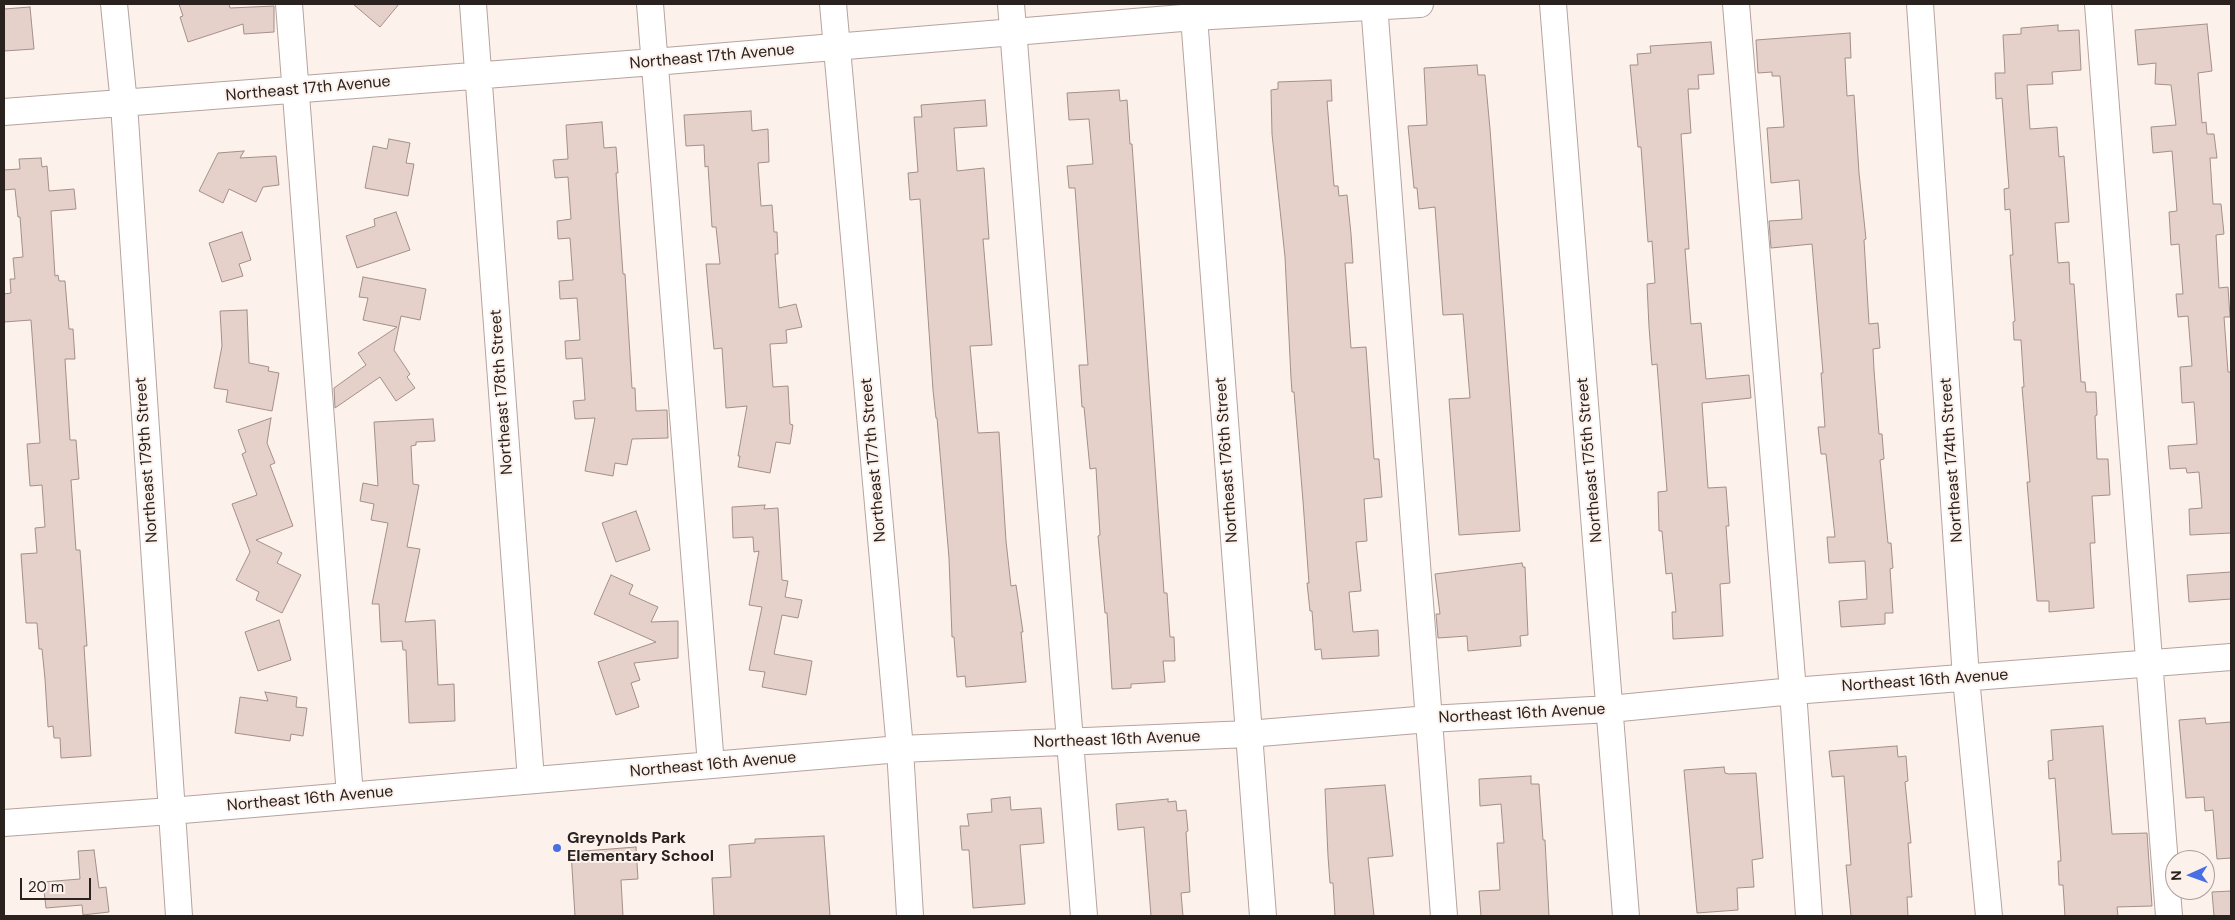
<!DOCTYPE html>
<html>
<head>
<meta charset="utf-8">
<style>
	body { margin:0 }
	#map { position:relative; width:2235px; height:920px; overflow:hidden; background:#fdf1ec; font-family:"DM Sans",sans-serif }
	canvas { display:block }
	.frame { position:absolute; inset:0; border:5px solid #29221f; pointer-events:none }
	.north { position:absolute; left:2165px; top:850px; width:50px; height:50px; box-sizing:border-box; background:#fdf1ec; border:1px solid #a89e9a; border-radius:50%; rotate:268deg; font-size:14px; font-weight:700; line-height:20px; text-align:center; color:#29221f }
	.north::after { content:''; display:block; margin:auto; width:18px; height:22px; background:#4970e3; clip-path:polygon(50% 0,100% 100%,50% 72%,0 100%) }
	.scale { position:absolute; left:20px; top:878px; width:71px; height:22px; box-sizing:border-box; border:2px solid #29221f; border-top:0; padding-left:6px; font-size:15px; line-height:18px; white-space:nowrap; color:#29221f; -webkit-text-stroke:4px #fdf1ec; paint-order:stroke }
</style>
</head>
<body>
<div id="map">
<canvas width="2235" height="920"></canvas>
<div class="frame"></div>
<div class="north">N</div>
<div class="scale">20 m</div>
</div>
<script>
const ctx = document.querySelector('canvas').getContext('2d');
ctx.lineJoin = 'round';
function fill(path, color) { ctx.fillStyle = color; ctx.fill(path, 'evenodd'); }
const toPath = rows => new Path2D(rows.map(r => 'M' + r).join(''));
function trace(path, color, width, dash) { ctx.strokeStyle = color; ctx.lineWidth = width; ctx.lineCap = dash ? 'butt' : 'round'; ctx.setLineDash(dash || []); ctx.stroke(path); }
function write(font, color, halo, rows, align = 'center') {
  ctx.font = font + ' "DM Sans",sans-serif'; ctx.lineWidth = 4; ctx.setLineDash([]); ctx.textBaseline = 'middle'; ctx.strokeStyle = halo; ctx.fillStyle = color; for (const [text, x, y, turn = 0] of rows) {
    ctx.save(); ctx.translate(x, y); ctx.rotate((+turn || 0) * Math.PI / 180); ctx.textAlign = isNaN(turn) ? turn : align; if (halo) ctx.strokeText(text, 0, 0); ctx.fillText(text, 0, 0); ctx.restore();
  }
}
const building = toPath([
	[179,4,229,4,230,8,274,6,274,32,244,34,243,24,188,42,180,17,183,16,179,4],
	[353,4,399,4,380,27,353,4],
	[30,7,34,49,4,51,4,9,30,7],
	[2207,24,2212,71,2198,73,2202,123,2206,122,2207,134,2214,134,2217,158,2210,158,2213,204,2221,204,2224,234,2216,235,2219,288,2228,287,2230,317,2224,317,2228,372,2231,372,2231,533,2190,535,2189,509,2202,508,2199,472,2187,473,2186,468,2170,469,2168,446,2197,444,2194,402,2182,403,2180,367,2192,366,2188,316,2178,317,2176,294,2183,294,2179,244,2171,245,2169,212,2177,211,2172,151,2153,153,2151,127,2176,125,2171,85,2155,84,2156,63,2138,65,2135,30,2207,24],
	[2058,25,2058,31,2079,30,2081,70,2052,72,2053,84,2027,85,2030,129,2057,127,2059,157,2064,156,2069,222,2055,223,2058,263,2069,262,2070,284,2074,284,2081,382,2085,382,2086,392,2096,392,2097,415,2095,416,2097,459,2108,459,2110,495,2092,496,2095,543,2090,543,2094,608,2049,612,2049,601,2037,601,2027,482,2030,482,2022,387,2024,387,2021,340,2014,340,2013,322,2015,321,2010,255,2013,255,2010,209,2005,210,2004,189,2009,188,2002,98,1996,99,1995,73,2005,73,2003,35,2021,34,2021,28,2058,25],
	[1850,33,1851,58,1845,58,1847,96,1854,95,1859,173,1866,239,1864,240,1869,324,1878,323,1880,348,1873,349,1874,370,1879,434,1882,434,1884,459,1880,460,1888,543,1891,543,1893,568,1890,569,1893,613,1885,613,1885,624,1841,627,1839,601,1867,599,1865,561,1829,563,1827,537,1835,537,1826,454,1821,454,1818,427,1825,427,1821,373,1823,373,1812,244,1771,248,1769,221,1802,219,1799,180,1771,183,1767,128,1784,127,1780,76,1772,76,1772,72,1758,73,1756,40,1850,33],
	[1711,42,1714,74,1698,75,1699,89,1688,89,1691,133,1681,134,1689,249,1685,249,1691,324,1701,323,1706,379,1749,375,1751,398,1702,403,1708,488,1726,487,1729,526,1726,526,1730,583,1720,584,1723,636,1673,639,1672,612,1676,612,1672,573,1666,574,1662,531,1659,531,1658,492,1667,491,1657,364,1652,365,1649,327,1647,284,1655,283,1652,241,1648,242,1641,147,1638,147,1630,65,1638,65,1637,54,1651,53,1650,46,1711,42],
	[1477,65,1478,75,1485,75,1490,129,1520,531,1459,535,1449,399,1470,398,1463,314,1443,315,1435,207,1419,209,1417,188,1414,188,1408,126,1427,125,1424,68,1477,65],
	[1331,80,1332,101,1327,101,1334,186,1338,186,1339,196,1347,195,1351,234,1353,263,1345,263,1351,348,1366,347,1374,459,1379,459,1382,497,1364,499,1367,541,1356,542,1361,591,1349,592,1353,632,1378,630,1379,656,1322,659,1321,649,1315,650,1312,611,1310,611,1307,583,1309,583,1303,501,1294,392,1292,392,1291,378,1285,257,1272,134,1271,90,1278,89,1278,82,1331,80],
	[1119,90,1120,101,1127,100,1130,144,1132,144,1164,593,1167,593,1170,637,1174,637,1175,661,1163,661,1165,682,1131,684,1131,688,1112,689,1107,613,1105,613,1098,536,1100,535,1096,468,1090,469,1084,407,1082,407,1079,365,1088,365,1075,188,1069,188,1067,166,1093,164,1089,119,1069,120,1067,93,1119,90],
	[985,100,987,126,954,128,957,171,984,168,989,239,983,239,992,345,970,346,978,433,999,432,1006,541,1011,586,1016,585,1023,632,1021,632,1026,682,966,687,965,676,957,677,954,637,952,637,949,558,937,418,936,418,933,390,920,199,910,200,908,173,918,172,914,117,922,117,921,105,985,100],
	[751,111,752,131,768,129,769,162,758,163,761,206,772,205,774,232,777,232,778,254,775,254,779,308,796,304,802,327,786,330,787,343,770,344,773,387,788,386,790,424,793,425,790,444,776,442,770,473,738,467,740,456,738,456,747,406,726,408,722,348,714,349,708,287,706,264,720,264,716,227,712,227,708,166,705,167,704,145,686,146,684,115,751,111],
	[602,122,604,148,616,147,618,173,616,173,623,274,625,274,632,388,635,388,636,411,667,410,668,438,632,439,627,465,615,463,613,476,585,471,595,418,575,419,573,401,585,400,582,358,566,359,565,341,580,340,577,298,560,299,559,281,573,280,570,238,558,239,557,221,571,219,568,177,555,178,553,160,568,159,566,125,602,122],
	[389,139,410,143,406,163,414,164,408,196,365,188,373,146,387,149,389,139],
	[244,151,240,158,276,156,279,185,263,187,256,202,229,189,223,203,199,191,218,153,244,151],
	[41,158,42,167,47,166,49,191,74,189,76,209,51,211,55,276,58,275,59,281,65,281,69,329,73,329,75,359,65,359,70,440,76,440,79,479,71,480,76,550,80,550,84,604,87,646,84,646,91,756,61,758,60,738,54,738,53,726,48,727,45,679,42,649,39,649,37,623,26,623,21,554,37,553,35,528,45,527,42,485,30,486,27,444,40,443,31,320,4,322,4,294,11,293,10,279,15,279,13,258,23,257,20,217,18,217,15,189,4,190,4,170,20,169,19,159,41,158],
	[396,212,410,250,357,268,346,236,375,226,374,219,396,212],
	[242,232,251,260,239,264,243,276,222,282,209,243,242,232],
	[363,277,426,289,420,320,401,316,394,350,410,374,407,377,415,388,396,401,380,377,335,408,334,388,366,365,358,353,397,327,363,320,368,298,359,297,363,277],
	[247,310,249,363,269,367,268,371,279,373,272,411,226,402,228,390,214,388,222,346,220,311,247,310],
	[271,418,267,443,275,463,270,465,293,526,256,540,282,553,277,563,301,575,282,613,256,600,259,592,236,580,250,552,232,504,257,495,242,454,246,452,238,430,271,418],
	[433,419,435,441,416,442,416,445,411,446,413,484,419,485,407,547,420,549,405,622,435,620,438,685,454,684,455,721,409,723,406,650,403,650,402,641,381,642,379,604,372,604,388,523,371,520,374,504,360,501,363,483,378,486,374,422,433,419],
	[765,505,764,509,778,508,782,580,788,581,785,597,802,600,798,618,782,615,774,654,812,661,806,695,762,687,765,672,749,670,762,607,749,605,759,551,754,552,753,537,733,538,732,507,765,505],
	[636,511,650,550,616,562,602,523,636,511],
	[1522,563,1523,567,1525,567,1528,635,1520,636,1521,646,1468,651,1467,636,1438,638,1436,614,1440,614,1435,574,1522,563],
	[2231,572,2231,599,2189,602,2187,575,2231,572],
	[611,575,633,585,629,594,658,607,651,622,678,621,678,658,634,663,640,680,631,683,639,707,616,715,598,662,656,642,594,614,611,575],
	[279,620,291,660,258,671,245,632,279,620],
	[265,692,297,697,296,707,307,708,303,736,291,734,290,741,235,733,240,697,268,701,265,692],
	[2205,718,2206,724,2231,722,2231,858,2217,859,2213,810,2205,811,2204,797,2186,798,2179,720,2205,718],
	[2103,726,2112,834,2147,833,2152,906,2117,907,2118,916,2065,916,2063,885,2059,885,2058,861,2061,861,2055,778,2049,779,2048,761,2053,760,2051,730,2103,726],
	[1897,746,1898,757,1906,756,1908,781,1905,782,1911,843,1908,843,1912,897,1907,897,1908,916,1851,916,1846,865,1851,865,1844,776,1832,777,1829,751,1897,746],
	[1724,767,1725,773,1729,774,1756,773,1763,858,1752,860,1754,887,1737,888,1738,910,1697,913,1684,770,1724,767],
	[1531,776,1531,784,1539,784,1543,840,1545,840,1549,916,1481,916,1479,891,1500,890,1497,843,1504,843,1501,804,1480,806,1479,779,1531,776],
	[1385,785,1393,856,1368,858,1374,916,1335,916,1333,883,1330,883,1328,856,1325,789,1385,785],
	[1010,797,1011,810,1041,808,1044,843,1020,845,1025,904,973,908,969,850,962,850,960,826,969,826,967,814,992,812,991,799,1010,797],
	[1168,799,1168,802,1176,801,1177,811,1186,810,1188,831,1186,832,1190,892,1181,893,1183,916,1151,916,1144,827,1118,830,1116,804,1168,799],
	[824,836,830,916,714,916,712,878,731,877,729,845,755,843,755,839,824,836],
	[636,847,638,879,621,880,623,916,575,916,571,852,636,847],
	[94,850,99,888,106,887,109,912,83,915,82,905,46,908,43,882,80,879,78,851,94,850],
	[2231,891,2231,916,2214,916,2212,892,2231,891]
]);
const minor = toPath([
	[114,4,124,104,179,916],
	[289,4,350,796],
	[473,4,531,780],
	[650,4,711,765],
	[833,4,900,749,910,916],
	[1011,4,1084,916],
	[1193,4,1263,916],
	[1374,4,1444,916],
	[1553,4,1626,916],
	[1736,4,1793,691,1809,916],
	[1920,4,1966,678,1989,916],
	[2098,4,2169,916],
	[4,112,654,62,1194,17,1420,4],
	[4,823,171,811,900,749,1248,734,1429,719,1610,709,1793,691,2231,657]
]);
const markers = [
	[557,848,5,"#4970e3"]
];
const streetNames = [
	["Northeast 17th Avenue",712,57,-5],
	["Northeast 17th Avenue",308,89,-5],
	["Northeast 178th Street",502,392,-94],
	["Northeast 179th Street",147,460,-94],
	["Northeast 177th Street",874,460,-95],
	["Northeast 176th Street",1227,460,-94],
	["Northeast 175th Street",1590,460,-95],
	["Northeast 174th Street",1952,460,-94],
	["Northeast 16th Avenue",1925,681,-4],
	["Northeast 16th Avenue",1522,714,-3],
	["Northeast 16th Avenue",1117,740,-2],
	["Northeast 16th Avenue",713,765,-5],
	["Northeast 16th Avenue",310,799,-5]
];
const poiNames = [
	["Greynolds Park",567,839],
	["Elementary School",567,857]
];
fill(building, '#e5d1ca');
trace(building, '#a28f89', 1);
trace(minor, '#b6a39d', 28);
trace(minor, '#fff', 26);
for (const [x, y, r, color] of markers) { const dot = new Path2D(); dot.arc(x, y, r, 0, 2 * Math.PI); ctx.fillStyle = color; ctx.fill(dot); trace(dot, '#fdf1ec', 2); }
write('16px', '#29221f', '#fdf1ec', streetNames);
write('bold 16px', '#29221f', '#fdf1ec', poiNames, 'left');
</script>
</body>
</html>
